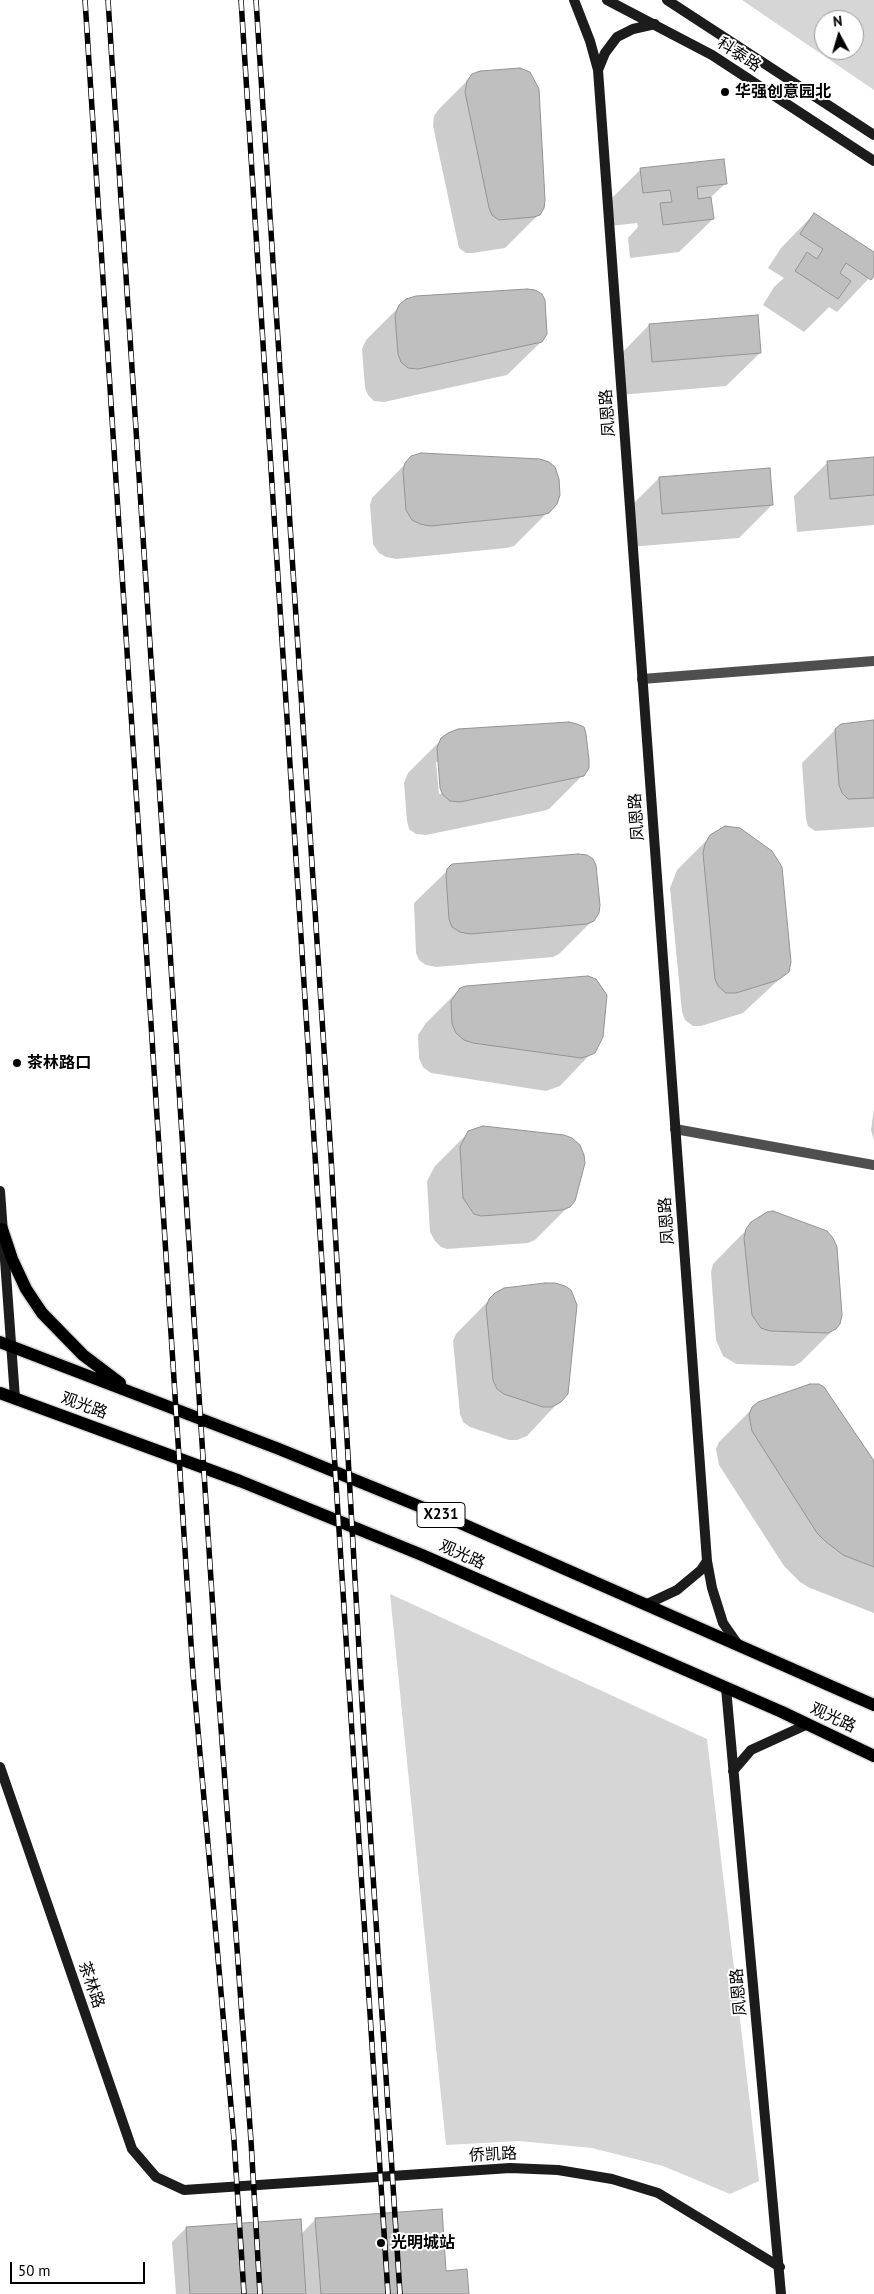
<!DOCTYPE html>
<html>
<head>
<meta charset="utf-8">
<style>
	body { margin:0 }
	#map { position:relative; width:874px; height:2294px; overflow:hidden; background:#fff; font-family:"PT Sans",sans-serif }
	canvas { display:block }
	.north { position:absolute; left:814px; top:10px; width:50px; height:50px; box-sizing:border-box; background:#fff; border:1px solid #999; border-radius:50%; rotate:354deg; font-size:14px; font-weight:700; line-height:20px; text-align:center; color:#000 }
	.north::after { content:''; display:block; margin:auto; width:18px; height:22px; background:#000; clip-path:polygon(50% 0,100% 100%,50% 72%,0 100%) }
	.scale { position:absolute; left:10px; top:2262px; width:135px; height:22px; box-sizing:border-box; border:2px solid #000; border-top:0; padding-left:6px; font-size:15px; line-height:18px; white-space:nowrap; color:#000; -webkit-text-stroke:4px #fff; paint-order:stroke }
</style>
</head>
<body>
<div id="map">
<canvas width="874" height="2294"></canvas>
<div class="north">N</div>
<div class="scale">50 m</div>
</div>
<script>
const ctx = document.querySelector('canvas').getContext('2d');
ctx.lineJoin = 'round';
function fill(path, color) { ctx.fillStyle = color; ctx.fill(path, 'evenodd'); }
const toPath = rows => new Path2D(rows.map(r => 'M' + r).join(''));
function trace(path, color, width, dash) { ctx.strokeStyle = color; ctx.lineWidth = width; ctx.lineCap = dash ? 'butt' : 'round'; ctx.setLineDash(dash || []); ctx.stroke(path); }
function write(font, color, halo, rows, align = 'center') {
  ctx.font = font + ' "PT Sans","Noto Sans SC",sans-serif'; ctx.lineWidth = 4; ctx.setLineDash([]); ctx.textBaseline = 'middle'; ctx.strokeStyle = halo; ctx.fillStyle = color; for (const [text, x, y, turn = 0] of rows) {
    ctx.save(); ctx.translate(x, y); ctx.rotate((+turn || 0) * Math.PI / 180); ctx.textAlign = isNaN(turn) ? turn : align; if (halo) ctx.strokeText(text, 0, 0); ctx.fillText(text, 0, 0); ctx.restore();
  }
}
const green = toPath([
	[742,0,874,0,874,90],
	[824,20,854,20,854,50,824,50],
	[390,1594,707,1739,759,2181,730,2194,663,2166,592,2148,519,2141,446,2145]
]);
const shadow = toPath([
	[473,75,539,214,505,248,473,253,466,253,459,248,433,126,434,116,439,109],
	[640,170,726,183,710,198,713,219,679,252,630,258,628,238,638,227,637,223,610,226,607,203],
	[814,214,874,254,874,273,837,312,829,307,804,332,763,305,774,287,784,278,768,268,781,248],
	[400,306,541,342,507,375,384,402,374,401,368,395,365,388,362,349,366,340],
	[649,325,760,353,726,386,619,395,616,359],
	[412,457,548,512,514,546,506,548,396,559,386,557,379,553,373,544,370,505,372,498],
	[874,459,874,525,797,532,794,496,828,462],
	[659,478,772,505,739,538,629,547,626,511],
	[874,722,874,827,815,831,808,826,806,819,802,763,836,729],
	[442,739,583,775,549,809,543,811,426,835,416,834,409,829,407,821,404,783,408,773],
	[436,762,439,762,441,794,439,794],
	[711,836,788,971,743,1013,701,1026,693,1026,685,1020,682,1012,670,888,677,870],
	[448,870,593,920,559,954,553,957,436,967,426,965,419,960,416,953,414,903],
	[460,989,606,995,604,1026,598,1046,560,1086,546,1091,431,1073,423,1067,419,1058,418,1035,426,1023],
	[874,1109,874,1140,871,1130],
	[469,1132,569,1206,535,1240,528,1243,447,1249,441,1247,435,1241,430,1232,427,1181,435,1166],
	[773,1212,835,1328,801,1362,794,1366,736,1364,723,1356,716,1340,711,1272,713,1264,759,1217],
	[495,1294,576,1305,567,1393,527,1436,517,1440,509,1440,470,1427,463,1422,460,1414,453,1341,456,1334],
	[758,1403,874,1463,874,1613,810,1588,800,1582,784,1566,719,1465,716,1449,719,1442],
	[316,2219,445,2272,468,2294,176,2294,172,2242,186,2228,301,2234]
]);
const building = toPath([
	[520,68,530,72,539,89,545,200,544,208,540,215,534,217,499,220,492,215,489,208,465,92,467,81,472,74,480,71,520,68],
	[724,159,727,184,697,187,698,199,711,197,714,219,663,225,660,203,672,202,670,190,643,193,640,168,724,159],
	[814,213,874,252,874,276,871,280,846,263,840,273,851,281,838,299,795,271,807,252,817,259,823,249,800,234,814,213],
	[527,289,535,290,542,294,545,300,547,334,542,342,418,369,408,368,401,362,398,354,395,315,399,305,406,299,416,296,527,289],
	[758,315,761,353,652,362,649,324,758,315],
	[421,453,540,459,549,462,555,467,559,479,560,495,557,504,549,513,541,515,430,526,420,524,412,520,406,510,403,471,405,463,411,456,421,453],
	[874,457,874,495,830,499,827,461,874,457],
	[770,468,773,505,662,514,659,477,770,468],
	[874,720,874,798,848,799,842,793,839,785,835,729,841,724,874,720],
	[569,722,577,724,584,727,586,734,589,760,589,768,584,776,460,802,450,801,443,795,440,788,437,748,441,738,448,733,458,729,569,722],
	[725,826,740,828,772,851,782,867,791,962,789,972,778,980,736,993,726,993,718,986,715,979,703,853,705,844,710,835,725,826],
	[578,854,587,855,593,859,596,865,600,905,599,913,594,921,587,924,470,934,460,932,452,927,449,919,446,876,447,869,452,864,578,854],
	[588,976,596,979,607,995,603,1037,595,1053,588,1056,581,1058,473,1043,464,1040,456,1033,452,1024,451,1001,460,988,466,986,588,976],
	[483,1126,564,1135,572,1138,580,1145,584,1155,585,1163,575,1201,570,1207,562,1210,481,1216,474,1214,463,1198,460,1147,468,1131,483,1126],
	[773,1211,827,1231,833,1238,837,1247,842,1315,840,1324,836,1329,828,1333,770,1331,761,1328,752,1315,744,1238,746,1229,751,1222,767,1212,773,1211],
	[545,1283,555,1283,565,1286,571,1290,577,1305,568,1394,561,1402,552,1407,543,1407,504,1394,497,1389,493,1380,486,1307,489,1299,495,1293,504,1288,545,1283],
	[810,1384,819,1384,824,1387,874,1461,874,1567,843,1555,825,1541,817,1533,752,1431,749,1415,752,1407,758,1402,810,1384],
	[442,2209,446,2271,467,2269,469,2294,321,2294,315,2218,442,2209],
	[301,2219,306,2294,190,2294,186,2227,301,2219]
]);
const street = toPath([
	[642,679,874,661],
	[675,1129,874,1165]
]);
const secondary = toPath([
	[574,0,590,41,598,70,707,1561],
	[607,0,712,55,874,161],
	[667,0,874,135],
	[598,70,605,53,617,37,633,29,655,24],
	[0,1191,15,1398],
	[645,1605,677,1590,701,1570,707,1561,712,1588,723,1623,739,1646],
	[726,1688,781,2294],
	[0,1767,132,2149,156,2177,184,2190,510,2168,558,2170,612,2179,658,2193,780,2267],
	[733,1771,751,1750,808,1724]
]);
const primary = toPath([
	[2,1229,12,1259,26,1289,42,1313,83,1355,120,1383],
	[0,1342,279,1449,458,1522,874,1705],
	[0,1393,240,1481,422,1555,782,1712,874,1756]
]);
const rail = toPath([
	[85,0,193,1674,234,2140,244,2294],
	[108,0,217,1672,251,2141,260,2294],
	[241,0,388,2294],
	[256,0,331,1157,363,1720,400,2294]
]);
const markers = [
	[725,92,5,"#000"],
	[17,1063,5,"#000"],
	[381,2243,5,"#000"]
];
const shields = [
	[441,1515,48]
];
const shieldNames = [
	["X231",441,1515]
];
const streetNames = [
	["科泰路",739,55,33],
	["凤恩路",608,413,-94],
	["凤恩路",637,817,-94],
	["凤恩路",667,1221,-94],
	["观光路",84,1406,20],
	["观光路",462,1555,24],
	["观光路",833,1718,25],
	["茶林路",91,1985,71],
	["凤恩路",739,1992,-95],
	["侨凯路",493,2155,-3]
];
const poiNames = [
	["华强创意园北",735,92],
	["茶林路口",27,1063],
	["光明城站",391,2243]
];
fill(green, '#d6d6d6');
fill(shadow, '#0003');
fill(building, '#bfbfbf');
trace(building, '#939393', 1);
trace(primary, '#dbdbdb', 15);
trace(street, '#4f4f4f', 10);
trace(secondary, '#1c1c1c', 10);
trace(primary, '#000', 12);
trace(rail, '#000', 5.5);
trace(rail, '#fff', 4, [11]);
for (const [x, y, r, color] of markers) { const dot = new Path2D(); dot.arc(x, y, r, 0, 2 * Math.PI); ctx.fillStyle = color; ctx.fill(dot); trace(dot, '#fff', 2); }
for (const [x, y, w] of shields) { const box = new Path2D(); box.roundRect(x - w / 2, y - 12.5, w, 25, 4); ctx.fillStyle = '#fff'; ctx.fill(box); trace(box, '#000', 1); }
write('bold 15px', '#000', null, shieldNames);
write('16px', '#000', '#fff', streetNames);
write('bold 16px', '#000', '#fff', poiNames, 'left');
</script>
</body>
</html>
